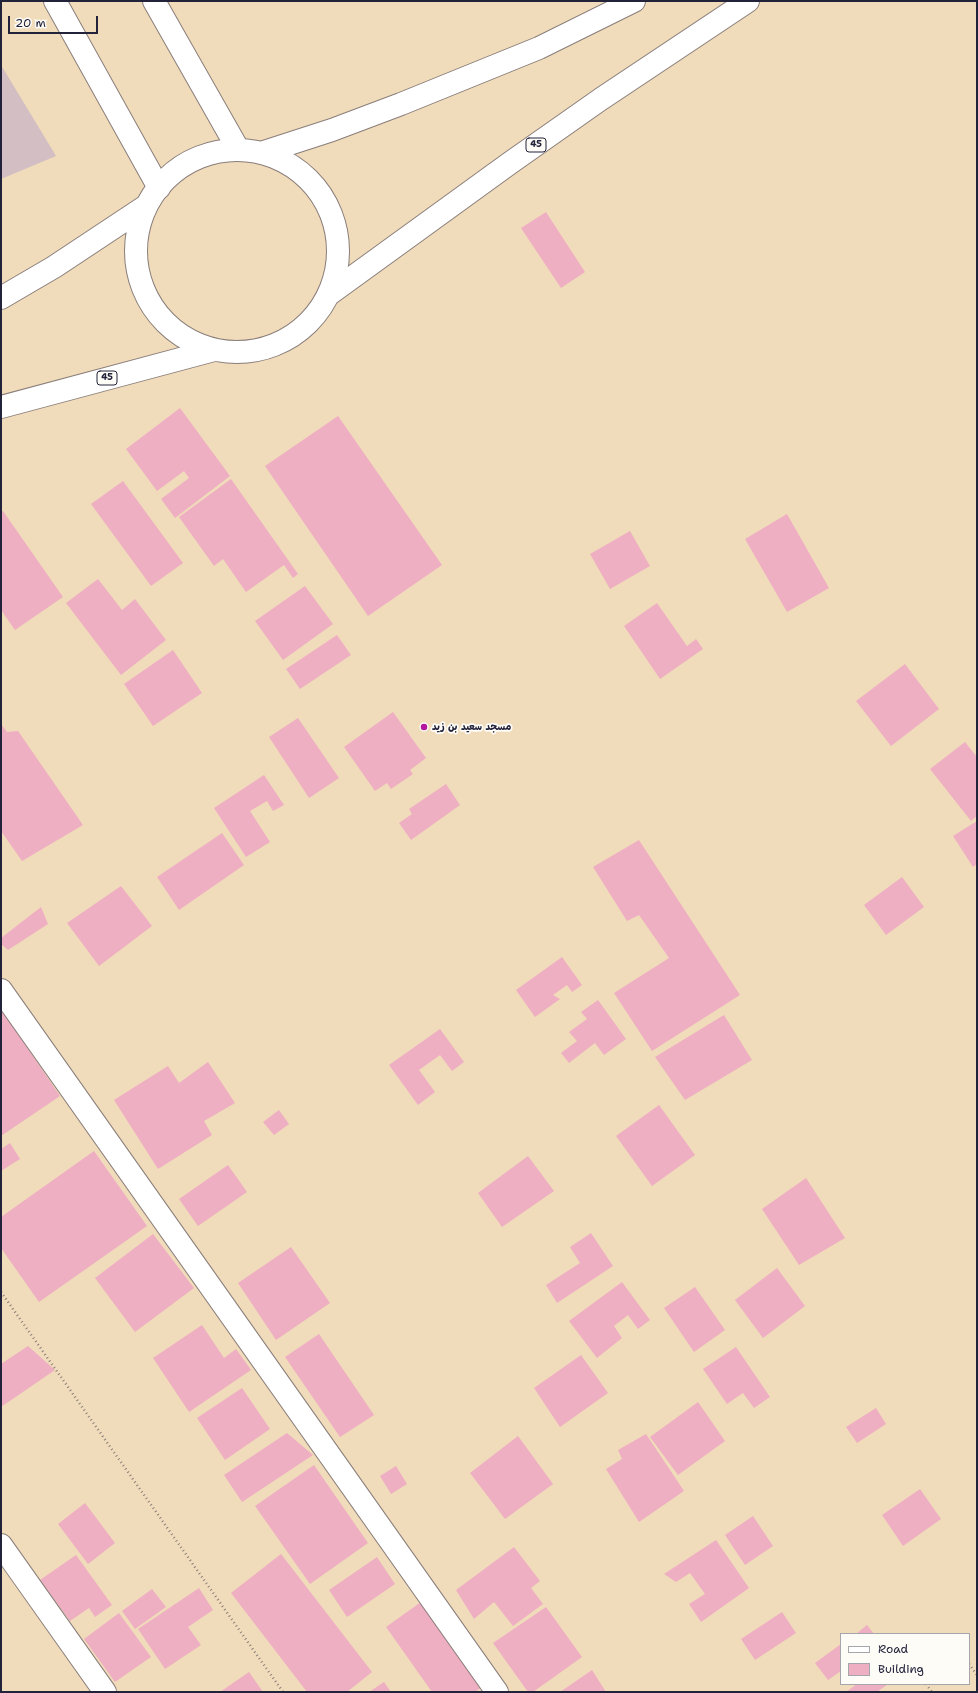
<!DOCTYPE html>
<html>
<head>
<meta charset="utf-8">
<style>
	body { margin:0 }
	#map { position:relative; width:978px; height:1693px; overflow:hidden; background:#f0dbba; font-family:"Shantell Sans",sans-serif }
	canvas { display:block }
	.frame { position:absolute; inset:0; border:2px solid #22223b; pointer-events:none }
	.legend { position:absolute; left:840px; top:1633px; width:130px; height:52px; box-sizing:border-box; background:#fdfcf7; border:1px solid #a5a5ac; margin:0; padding:5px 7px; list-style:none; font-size:12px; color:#22223b }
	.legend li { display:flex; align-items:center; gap:8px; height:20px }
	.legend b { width:20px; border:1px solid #a5a5ac }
	.scale { position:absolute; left:8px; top:16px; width:90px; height:18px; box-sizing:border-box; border:2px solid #22223b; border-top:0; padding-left:5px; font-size:12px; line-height:14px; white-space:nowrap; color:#22223b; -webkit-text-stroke:3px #fdfcf7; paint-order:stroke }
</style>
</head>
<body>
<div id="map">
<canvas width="978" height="1693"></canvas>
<div class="frame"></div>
<ul class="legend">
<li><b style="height:5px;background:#fff"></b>Road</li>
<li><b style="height:11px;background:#efafc3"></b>Building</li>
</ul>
<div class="scale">20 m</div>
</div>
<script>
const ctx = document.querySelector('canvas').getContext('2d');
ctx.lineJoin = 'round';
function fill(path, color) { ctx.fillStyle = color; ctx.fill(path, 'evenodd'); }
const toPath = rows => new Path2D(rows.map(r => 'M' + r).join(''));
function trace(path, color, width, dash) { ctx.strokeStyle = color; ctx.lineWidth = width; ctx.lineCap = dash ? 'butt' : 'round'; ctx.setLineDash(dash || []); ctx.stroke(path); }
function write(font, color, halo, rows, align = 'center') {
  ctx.font = font + ' "Shantell Sans","Playpen Sans Arabic",sans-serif'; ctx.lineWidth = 3.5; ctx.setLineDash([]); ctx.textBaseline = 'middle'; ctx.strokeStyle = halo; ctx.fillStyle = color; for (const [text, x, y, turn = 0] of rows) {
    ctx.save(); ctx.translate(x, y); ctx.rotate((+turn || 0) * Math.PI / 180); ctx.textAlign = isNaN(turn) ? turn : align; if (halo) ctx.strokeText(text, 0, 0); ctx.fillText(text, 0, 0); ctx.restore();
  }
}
const industrial = toPath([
	[1,65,56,156,1,179]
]);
const building = toPath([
	[546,212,585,272,561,288,521,228],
	[180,408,230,476,175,518,161,499,189,478,184,471,157,491,126,449],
	[338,416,442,565,368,616,265,466],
	[231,479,298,574,293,578,284,565,246,592,223,559,214,566,179,517],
	[123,481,183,563,151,586,91,504],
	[3,511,63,597,15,630,1,610,1,512],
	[787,514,829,588,787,612,745,539],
	[630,531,650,566,610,589,590,554],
	[98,579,122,610,135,599,166,640,121,675,66,603],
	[305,586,333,624,283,660,255,621],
	[657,603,687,646,696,639,703,649,660,679,624,626],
	[337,635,351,655,300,689,286,669],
	[173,650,202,693,153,726,124,684],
	[905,664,939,709,891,746,856,701],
	[393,712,426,758,410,770,413,774,391,789,387,783,375,791,344,747],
	[298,718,339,778,309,798,269,737],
	[1,724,7,732,18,731,83,825,22,861,1,831],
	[965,742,977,757,977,816,971,821,930,769],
	[264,775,284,805,273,811,267,801,250,811,270,842,246,857,214,808],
	[446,784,460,805,411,840,399,823,412,814,409,809],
	[977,821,977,864,973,867,953,836],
	[222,833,244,865,179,910,157,877],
	[639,840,740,995,652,1051,614,993,669,958,639,915,627,921,593,867],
	[902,877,924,907,886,935,864,905],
	[121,886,152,926,99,966,67,923],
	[41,907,48,924,8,950,1,944,1,938],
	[562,957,582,985,572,992,567,985,553,995,560,999,535,1017,516,990],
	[598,1000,626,1039,604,1055,595,1043,569,1063,561,1053,577,1041,569,1032,587,1019,581,1012],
	[1,1009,60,1096,1,1136],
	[724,1015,752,1060,685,1100,655,1057],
	[440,1029,464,1062,452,1071,440,1055,419,1070,435,1092,418,1105,389,1065],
	[208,1062,235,1103,204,1121,212,1135,158,1169,114,1100,168,1066,179,1083],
	[659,1105,695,1155,652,1186,616,1136],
	[279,1110,289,1124,274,1135,263,1122],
	[10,1143,20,1159,1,1171,1,1149],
	[94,1151,147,1226,39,1302,1,1248,1,1217],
	[528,1156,554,1191,502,1227,478,1193],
	[228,1165,247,1192,198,1226,179,1199],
	[806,1178,845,1238,799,1265,762,1209],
	[591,1233,613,1266,557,1303,546,1285,580,1263,570,1247],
	[153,1234,194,1288,135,1332,95,1278],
	[291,1247,330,1303,276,1340,238,1283],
	[777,1268,805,1306,763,1338,735,1300],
	[622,1282,650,1320,638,1329,628,1315,614,1326,622,1338,597,1358,569,1321],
	[695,1287,725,1330,694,1352,664,1308],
	[202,1325,224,1358,236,1349,251,1370,189,1412,153,1358],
	[319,1334,374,1415,340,1437,285,1357],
	[28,1346,55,1370,1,1407,1,1364],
	[736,1347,770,1397,754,1408,743,1393,727,1404,703,1369],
	[581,1355,608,1393,560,1427,534,1388],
	[242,1388,270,1429,225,1460,197,1418],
	[698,1402,725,1441,678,1475,650,1437],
	[876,1408,886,1424,857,1443,846,1427],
	[287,1433,313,1455,242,1502,224,1475],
	[646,1434,684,1491,639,1522,606,1469,622,1459,618,1450],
	[518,1436,553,1484,505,1519,470,1473],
	[314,1465,368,1543,310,1584,255,1506],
	[396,1466,407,1484,391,1494,380,1476],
	[920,1489,941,1519,903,1546,882,1515],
	[85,1503,115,1543,88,1564,58,1524],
	[753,1516,773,1546,745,1565,725,1535],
	[716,1540,749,1588,701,1622,689,1604,705,1594,690,1573,676,1582,664,1574],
	[514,1547,540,1581,531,1588,543,1604,513,1626,494,1602,474,1619,456,1590],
	[281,1554,372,1672,347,1692,307,1692,231,1593],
	[76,1555,112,1605,95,1617,89,1608,70,1621,40,1580],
	[377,1557,395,1584,347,1617,329,1590],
	[199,1588,213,1610,188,1627,201,1645,165,1669,138,1629],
	[152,1589,166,1607,135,1629,122,1611],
	[421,1602,482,1687,475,1692,432,1692,386,1627],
	[546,1607,582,1657,533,1692,528,1692,493,1643],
	[782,1612,796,1633,755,1660,741,1639],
	[119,1613,151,1657,115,1682,84,1639],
	[867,1625,874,1634,856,1634],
	[841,1644,841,1671,828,1680,815,1663],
	[592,1670,606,1692,560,1692],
	[249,1672,263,1692,220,1692],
	[384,1682,391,1692,369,1692],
	[857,1684,888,1684,877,1692,846,1692]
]);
const path = toPath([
	[1,1292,283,1692],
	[969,1664,977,1675],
	[926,1684,932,1692]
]);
const minor = toPath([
	[55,1,159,188],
	[154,1,238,149],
	[1,990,497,1692],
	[1,1545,105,1692]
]);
const trunk = toPath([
	'136 251a101 101 0 1 1 202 0a101 101 0 1 1-202 0Z',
	[261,153,332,130,401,104,539,48,634,1],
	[328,295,510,163,601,99,748,1],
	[1,298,54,267,146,206],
	[1,407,214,350]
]);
const markers = [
	[424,727,4,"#b5179e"]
];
const shields = [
	[536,145,20],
	[107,378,20]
];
const shieldNames = [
	["45",536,145],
	["45",107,378]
];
const poiNames = [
	["مسجد سعيد بن زيد",432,727]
];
fill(industrial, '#d2bec3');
fill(building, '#efafc3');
trace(minor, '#897e7a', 24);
trace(trunk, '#897e7a', 24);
trace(path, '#897e7a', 2.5, [1, 3]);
trace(minor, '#fff', 22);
trace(trunk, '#fff', 22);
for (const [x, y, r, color] of markers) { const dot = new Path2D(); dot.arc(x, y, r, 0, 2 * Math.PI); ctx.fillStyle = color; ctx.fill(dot); trace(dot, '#fdfcf7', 1.5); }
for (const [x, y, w] of shields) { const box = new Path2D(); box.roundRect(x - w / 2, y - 7, w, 14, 3); ctx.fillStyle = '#fdfcf7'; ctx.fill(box); trace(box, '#22223b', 1); }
write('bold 9px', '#22223b', null, shieldNames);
write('bold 10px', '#22223b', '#fdfcf7', poiNames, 'left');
</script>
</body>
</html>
